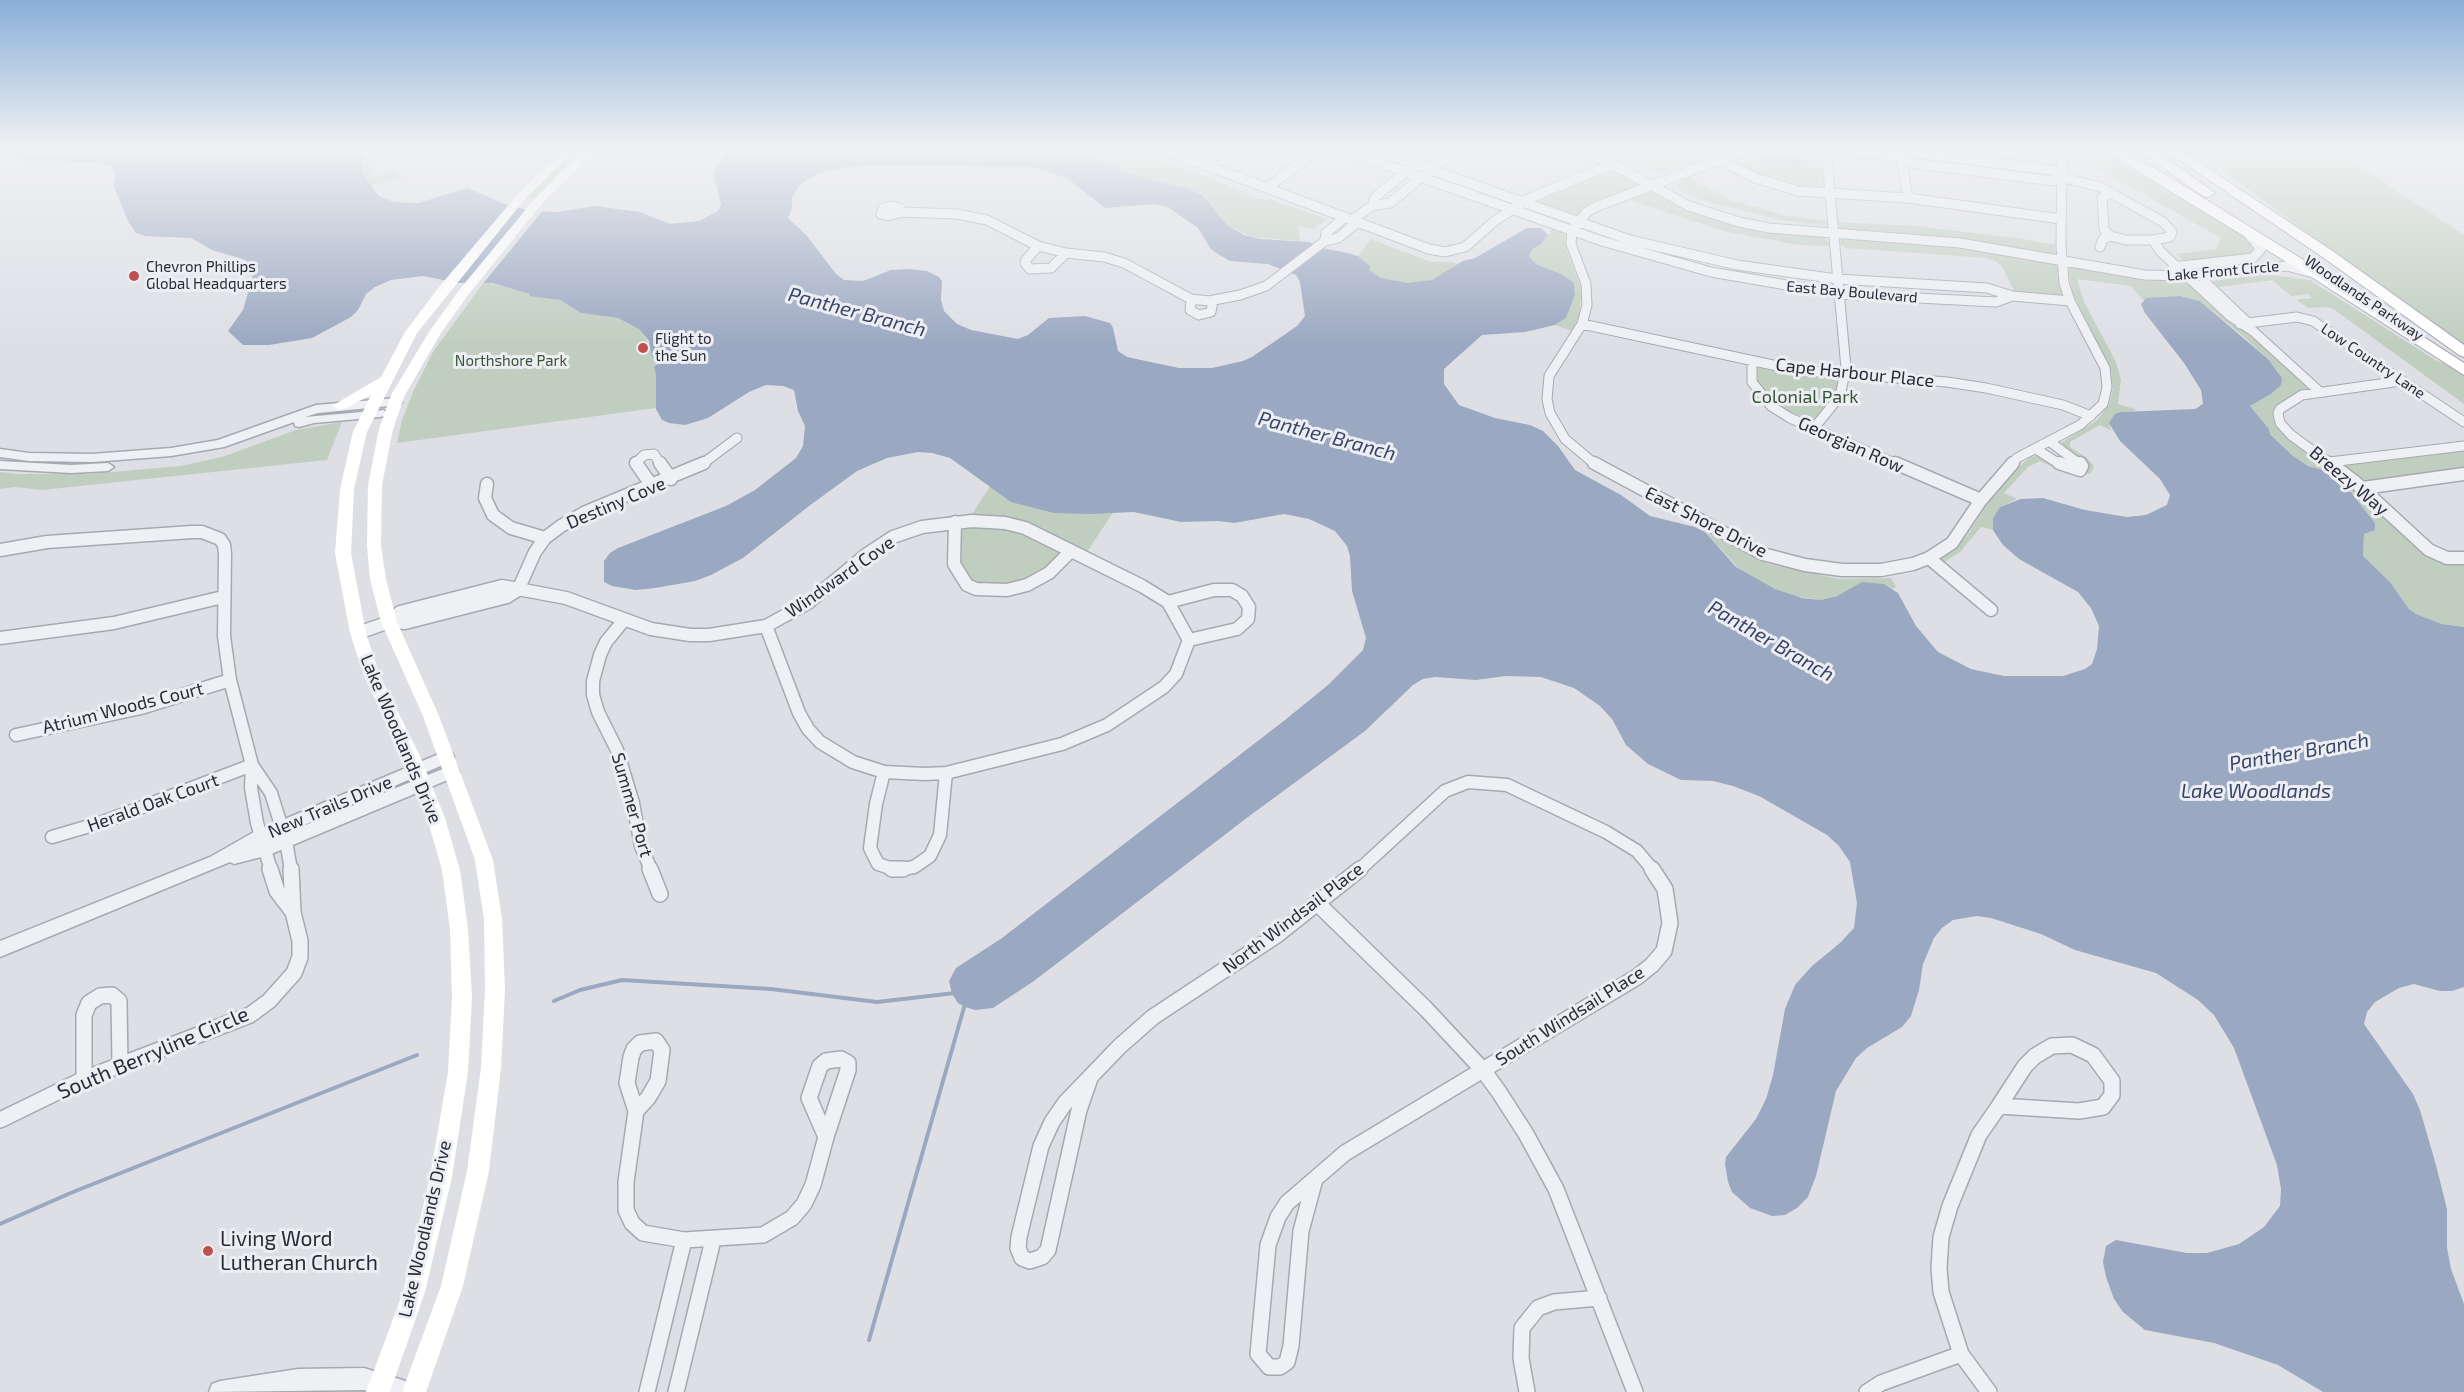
<!DOCTYPE html>
<html>
<head>
<meta charset="utf-8">
<style>
	body { margin:0 }
	canvas { display:block; background:#dddfe5 }
</style>
</head>
<body>
<canvas width="2464" height="1392"></canvas>
<script>
const ctx = document.querySelector('canvas').getContext('2d');
ctx.lineJoin = 'round';
function fill(path, color) { ctx.fillStyle = color; ctx.fill(path, 'evenodd'); }
const toPath = rows => new Path2D(rows.map(r => 'M' + r).join(''));
function trace(path, color, width, dash) { ctx.strokeStyle = color; ctx.lineWidth = width; ctx.lineCap = dash ? 'butt' : 'round'; ctx.setLineDash(dash || []); ctx.stroke(path); }
function write(font, color, halo, rows, align = 'center') {
  ctx.font = font + ' "Exo 2",sans-serif'; ctx.lineWidth = 6; ctx.setLineDash([]); ctx.textBaseline = 'middle'; ctx.strokeStyle = halo; ctx.fillStyle = color; for (const [text, x, y, turn = 0] of rows) {
    ctx.save(); ctx.translate(x, y); ctx.rotate((+turn || 0) * Math.PI / 180); ctx.textAlign = isNaN(turn) ? turn : align; if (halo) ctx.strokeText(text, 0, 0); ctx.fillText(text, 0, 0); ctx.restore();
  }
}
const green = toPath([
	[347,149,353,149,366,154,373,176,388,172,396,167,396,174,409,176,369,185,363,174,364,162,354,151],
	[582,149,536,198,526,198,573,150],
	[1057,149,1136,149,1255,196,1255,199,1270,199,1326,219,1314,229,1298,226,1300,241,1252,237,1228,226,1220,215,1190,189,1143,178,1090,157],
	[1629,149,1822,149,1826,188,1821,191,1776,184,1719,156,1665,172,1641,168,1623,158],
	[2062,149,2101,149,2121,159,2245,235,2256,245,2254,254,2188,262,2183,260,2176,254,2216,249,2221,238,2093,166,2071,165,2068,154],
	[2194,149,2334,149,2464,235,2464,349],
	[1610,169,1616,169,1637,182,1639,186,1577,216,1536,203,1534,201],
	[1689,178,1731,200,1787,216,1826,221,1829,226,1780,220,1704,201,1687,195,1675,185],
	[1645,192,1653,192,1685,207,1824,237,1831,244,1830,246,1797,245,1723,231,1632,201,1631,197],
	[1838,222,1915,226,2017,238,2055,245,2056,253,2050,255,1840,230,1836,223],
	[1555,226,1565,231,1566,249,1582,290,1579,316,1572,331,1555,325,1566,318,1575,295,1574,283,1561,274,1536,264,1529,256,1534,248,1541,244],
	[1842,238,1933,243,2052,262,2057,266,2062,295,2015,293,2003,268,1997,262,1986,258,1845,248,1839,244],
	[1371,239,1431,262,1451,262,1458,264,1443,275,1424,283,1408,283,1381,278,1370,271,1358,256],
	[2069,266,2185,280,2200,289,2307,385,2308,388,2306,391,2273,412,2279,428,2321,463,2345,477,2413,541,2464,561,2464,627,2442,624,2416,614,2409,609,2390,582,2363,556,2364,534,2375,530,2375,523,2344,483,2327,471,2308,466,2293,456,2270,433,2269,429,2250,406,2271,394,2281,385,2279,373,2269,360,2243,336,2200,301,2194,299,2180,296,2143,300,2131,286,2077,279,2084,302,2116,362,2121,380,2118,404,2138,410,2115,414,2110,428,2112,431,2100,425,2070,442,2070,447,2087,458,2094,466,2091,473,2081,476,2067,474,2040,461,2028,467,2004,493,2017,499,2000,507,1993,518,1993,530,1981,527,1960,552,1941,564,1941,557,1951,551,1967,536,2001,483,2030,457,2039,456,2070,473,2061,443,2096,421,2109,405,2113,389,2111,370,2073,294,2069,277],
	[2265,274,2310,280,2437,361,2448,364,2464,375,2464,404,2335,310,2328,307,2308,308,2298,301,2298,299,2312,298,2308,294,2291,296,2272,280,2219,287,2213,281],
	[484,282,560,300,581,313,618,318,639,329,661,361,654,367,656,375,656,408,397,443,402,420,414,390,433,352],
	[1761,367,1830,377,1837,381,1840,387,1821,414,1815,420,1806,421,1780,409,1759,388,1756,370],
	[342,422,327,460,42,490,15,487,0,489,0,472,19,474,90,474,181,466,225,456,296,430],
	[2464,449,2464,472,2365,483,2345,467,2346,464],
	[993,482,1118,505,1085,555,1069,547,1038,576,999,588,979,586,966,578,960,568,959,534,966,527,970,517],
	[1705,532,1768,564,1839,579,1891,578,1896,587,1893,589,1884,584,1862,583,1837,596,1821,600,1788,595,1744,574]
]);
const water = toPath([
	[14,149,347,149,359,153,363,158,363,174,374,190,379,196,393,202,419,203,467,188,505,204,531,211,557,212,595,206,640,212,670,224,699,221,718,211,721,205,713,171,730,149,969,149,991,152,1058,149,1090,157,1143,178,1190,189,1203,196,1228,226,1244,235,1260,239,1309,242,1326,249,1348,253,1358,256,1370,266,1370,271,1381,278,1408,283,1432,280,1463,261,1475,258,1527,228,1541,228,1548,235,1541,244,1533,249,1529,256,1536,264,1561,274,1574,283,1575,295,1566,318,1555,325,1525,332,1482,335,1444,369,1444,384,1459,405,1495,418,1530,425,1543,431,1558,446,1575,470,1621,495,1650,516,1695,527,1705,532,1736,567,1775,589,1802,598,1821,600,1837,596,1862,582,1884,584,1898,593,1916,626,1938,652,1971,669,2004,676,2063,676,2085,669,2092,664,2097,649,2099,626,2091,608,2078,592,2019,559,2003,545,1993,530,1993,518,2000,507,2021,499,2043,498,2085,510,2127,517,2146,515,2167,505,2170,495,2160,479,2120,441,2109,423,2115,414,2121,412,2195,409,2203,404,2201,390,2184,363,2145,313,2141,304,2146,298,2180,296,2200,301,2269,360,2282,378,2281,385,2271,394,2250,406,2269,429,2270,434,2293,456,2308,466,2327,471,2339,477,2375,523,2375,530,2364,534,2363,556,2390,582,2409,609,2416,614,2442,624,2464,627,2464,987,2452,991,2440,991,2414,984,2399,988,2375,1002,2367,1012,2364,1024,2413,1094,2420,1110,2436,1165,2447,1209,2447,1248,2451,1269,2464,1304,2464,1392,2323,1392,2278,1365,2214,1343,2145,1330,2123,1312,2114,1299,2106,1277,2103,1262,2106,1246,2116,1240,2187,1253,2207,1253,2239,1244,2264,1227,2280,1206,2281,1189,2277,1165,2234,1048,2214,1015,2198,1000,2156,973,2075,950,2041,934,1991,918,1977,916,1953,920,1942,928,1934,938,1923,964,1919,990,1911,1016,1902,1027,1867,1048,1856,1058,1836,1091,1816,1176,1808,1197,1797,1208,1785,1215,1772,1216,1750,1208,1732,1192,1728,1182,1725,1164,1726,1157,1756,1119,1766,1099,1773,1075,1785,1009,1795,985,1812,966,1840,943,1854,928,1857,903,1850,862,1839,846,1827,835,1759,796,1733,786,1713,781,1681,780,1648,764,1626,745,1612,719,1600,706,1574,688,1541,677,1506,676,1476,680,1435,677,1423,679,1413,685,1365,731,1248,817,1034,981,993,1008,975,1010,965,1007,958,1003,952,994,949,981,956,968,1002,938,1285,720,1328,685,1363,650,1366,638,1352,591,1350,556,1347,546,1335,531,1309,519,1284,514,1234,523,1218,521,1181,522,1134,512,1089,514,1054,513,1011,502,950,458,932,453,918,452,887,458,857,471,809,506,743,558,711,575,695,581,655,588,636,590,612,586,604,582,604,561,610,553,618,548,726,506,755,490,796,458,803,446,805,426,798,411,794,390,783,386,766,385,749,392,708,418,685,425,669,423,662,420,656,409,656,375,654,367,661,361,652,357,649,341,639,329,618,318,581,313,560,300,529,296,530,294,492,283,458,283,423,276,391,280,375,287,366,294,358,310,351,317,312,338,269,345,243,345,228,331,243,310,253,275,253,268,246,260,212,250,191,238,145,236,136,233,129,223,114,187,115,174,110,166,95,162,26,161,14,156],
	[893,165,1031,167,1067,178,1105,208,1154,204,1168,207,1198,228,1211,249,1216,253,1230,261,1268,264,1296,275,1300,282,1305,316,1297,326,1252,357,1243,361,1212,368,1179,368,1127,357,1118,351,1113,328,1110,323,1085,316,1049,318,1028,335,1018,339,971,330,957,324,944,311,941,300,942,281,939,277,927,271,908,269,891,270,863,281,844,280,836,274,807,236,788,218,792,208,792,198,800,185,808,179,820,173,845,167],
	[1768,149,1810,149,1810,151,1801,152,1798,156,1802,163,1796,166,1761,162,1758,159,1759,156,1767,153]
]);
const pier = toPath([
	[531,208,544,209,482,285,463,286]
]);
const stream = toPath([
	[554,1001,580,990,622,980,771,989,877,1002,955,993],
	[0,1224,73,1192,417,1055],
	[869,1340,965,1004]
]);
const minorFar2 = toPath([
	[1163,149,1429,249,1445,252,1465,247,1496,220,1530,198,1613,164],
	[1341,149,1602,241,1711,272,1839,294,1996,302,2012,296],
	[1373,149,1630,240,1737,265,1837,279,1987,288,2012,296,2070,301],
	[1577,149,1608,162,1689,206,1739,222,1769,228,1960,243,2145,275,2186,276,2287,266,2309,272],
	[1831,149,1901,157,1911,163,2053,181,2061,177],
	[1900,152,1908,198],
	[1901,157,1909,152,2052,170,2061,177,2100,187,2111,193],
	[1721,161,1755,178,1798,191,1908,198,2061,219],
	[1203,164,1224,149],
	[1267,188,1319,149],
	[2111,193,2163,222,2172,232,2170,237,2153,240,2126,240,2110,236,2104,229,2102,198,2111,193],
	[892,206,900,208,899,213,888,216,881,214,883,208,892,206],
	[1372,206,1375,197,1434,149],
	[901,212,957,214,987,220,1038,246,1066,253,1104,257,1124,263,1191,299,1209,301,1240,295,1266,286,1325,241,1338,238,1358,222],
	[1352,220,1372,206,1390,203,1456,149],
	[2153,240,2160,251,2230,316,2253,331,2320,392],
	[1325,241,1326,233,1345,217],
	[1038,246,1026,260,1025,263,1030,269,1051,268,1066,253],
	[2100,247,2103,239,2110,236],
	[2173,267,2253,258,2261,249,2249,235],
	[2204,281,2248,323],
	[1191,299,1190,310,1199,315,1211,312,1213,301],
	[1582,324,1796,370,1947,382,1986,388,2063,405,2091,416],
	[2240,324,2297,317,2313,321,2464,422],
	[1752,361,1752,382,1771,406,1790,418,1899,465],
	[1814,428,1840,396,1846,368,1826,149],
	[2049,441,2081,465],
	[2036,449,2061,465],
	[2330,462,2464,446],
	[637,465,636,463,644,455,654,454,661,465],
	[701,465,737,438],
	[1596,465,1565,439,1550,413,1547,399,1549,376,1582,324,1587,305,1586,284,1571,244,1572,230,1587,212,1598,206,1748,149],
	[2011,465,2017,458,2080,425,2103,404,2107,387,2105,368,2070,301,2064,283,2061,244,2062,162,2053,149],
	[2332,465,2291,435,2280,423,2278,413,2280,409,2302,395,2401,381]
]);
const minorFar1 = toPath([
	[636,463,652,486],
	[660,463,671,479],
	[1594,463,1763,554,1805,565,1842,570,1881,570,1913,564,1929,558,1952,543,1981,500,2013,463],
	[1895,463,1981,500],
	[2059,463,2080,470,2082,466,2080,463],
	[2330,463,2354,481,2429,550,2447,558,2464,558],
	[487,484,485,498,493,515,511,528,545,538],
	[2363,488,2464,474],
	[955,522,954,564,967,585,976,589,1007,590,1027,585,1049,573,1070,552],
	[0,550,47,542,192,532,202,532,220,539,224,545,225,554,224,636,230,680,252,765,251,788,257,823,271,870],
	[1929,558,1991,610],
	[518,590,535,552,545,538,561,526,586,512,704,463],
	[1168,602,1214,590,1232,590,1242,596,1249,607,1248,619,1237,629,1189,640],
	[624,620,606,642,600,655,593,681,593,695,598,712,617,750,633,803,641,846,651,870],
	[389,622,405,623,507,597,518,590],
	[766,626,799,713,808,729,820,742,853,762,884,772,925,774,946,773,1062,744,1107,725,1164,687,1176,674,1189,640],
	[358,633,389,622,400,612,502,586,566,598,651,629,690,635,709,635,766,626,808,603,867,554,893,537,922,527,972,521,1005,523,1025,528,1142,586,1168,602,1189,640],
	[0,638,114,623,223,597],
	[16,735,141,708,230,680],
	[252,765,271,793,286,841,291,870],
	[884,772,876,804,870,848,878,864,896,870,914,867,930,856,940,835,946,773],
	[52,837,103,822,252,765],
	[1359,870,1445,791,1468,782,1507,785,1606,832,1637,851,1653,870]
]);
const minor = toPath([
	[270,869,277,891,293,912],
	[650,869,660,894],
	[892,869,903,869],
	[1318,904,1426,1009,1483,1070,1499,1092,1526,1134,1556,1189,1635,1392],
	[656,1041,662,1050,658,1081,648,1098,636,1111,627,1083,631,1057,634,1049,640,1043,656,1041],
	[2072,1045,2093,1055,2112,1081,2112,1095,2103,1107,2079,1111,1999,1106,2025,1066,2035,1056,2052,1046,2072,1045],
	[841,1059,848,1063,848,1070,826,1137,809,1098,820,1066,826,1061,841,1059],
	[1090,1078,1079,1110,1048,1250,1042,1257,1030,1261,1022,1258,1018,1248,1019,1237,1041,1146,1052,1122,1065,1103,1120,1046,1153,1017,1277,935,1360,869],
	[84,1079,84,1015,89,1003,100,996,112,995,119,1001,120,1065],
	[636,1111,626,1182,626,1210,632,1223,643,1233,684,1240,763,1235,792,1218,804,1204,813,1185,826,1137],
	[0,1120,84,1079,250,1015,269,1001,294,973,300,957,300,941,293,912,291,869],
	[1315,1179,1301,1231,1291,1346,1287,1362,1280,1367,1269,1367,1258,1354,1268,1245,1278,1217,1287,1203,1345,1153,1637,977,1652,965,1664,951,1670,923,1665,889,1652,869],
	[647,1392,684,1240],
	[676,1392,713,1240],
	[1527,1392,1521,1358,1522,1328,1538,1308,1554,1302,1599,1298],
	[1867,1392,1881,1383,1961,1354],
	[1989,1392,1961,1354,1941,1292,1939,1268,1941,1237,1950,1206,1979,1135,1999,1106]
]);
const tertiary = toPath([
	[396,398,402,402,400,405,318,413,305,417,384,410,386,413,384,416,380,417,314,423,299,427,295,426,294,422,224,447,171,456,92,462,29,461,0,457,0,449,29,453,92,454,171,448,218,440,316,405,396,398],
	[0,461,71,465,108,463,114,467,108,471,71,473,0,469,0,461],
	[446,751,452,753,454,757,452,761,274,838,445,768,451,766,457,768,459,772,457,776,269,855,234,864,230,862,0,957,0,941,210,857,254,832,446,751],
	[364,1368,415,1384,418,1392,372,1392,364,1390,209,1392,212,1384,220,1381,298,1369,364,1368]
]);
const secondary = toPath([
	[564,149,576,149,525,199,417,333,367,432,354,489,351,553,366,633,380,676,420,756,445,818,460,870,468,929,472,998,468,1072,452,1177,425,1292,390,1392,366,1392,403,1292,430,1177,448,1072,452,998,450,929,442,870,427,818,402,756,364,676,350,633,335,553,340,489,353,432,371,395,344,409,339,410,332,406,381,377,405,332,439,287,517,195,564,149],
	[585,149,597,149,545,200,468,295,441,333,405,395,393,429,382,485,381,546,386,579,397,622,439,716,493,860,502,919,505,990,501,1068,489,1171,463,1286,426,1392,402,1392,441,1286,467,1171,481,1068,485,990,484,919,475,860,423,716,381,622,370,579,367,546,368,485,379,429,391,395,429,332,460,289,537,196,585,149]
]);
const primary = toPath([
	[2101,149,2118,149,2166,175,2323,272,2464,363,2464,375,2313,278,2101,149],
	[2137,149,2153,149,2215,193,2208,197,2203,196,2137,149],
	[2163,149,2179,149,2334,252,2464,345,2464,357,2459,355,2324,258,2163,149]
]);
const markers = [
	[134,276,6,"#bd504f"],
	[643,348,6,"#bd504f"],
	[208,1251,6,"#bd504f"]
];
const farPoinames = [
	["Chevron Phillips",146,267],
	["Global Headquarters",146,284],
	["Flight to",655,339],
	["the Sun",655,356]
];
const farStreetnames = [
	["Lake Front Circle",2223,271,-5],
	["East Bay Boulevard",1852,292,5],
	["Woodlands Parkway",2364,298,34],
	["Low Country Lane",2373,361,34]
];
const farParknames = [
	["Northshore Park",511,361]
];
const streetNames = [
	["Cape Harbour Place",1855,373,6],
	["Georgian Row",1851,445,24],
	["Breezy Way",2349,481,40],
	["Destiny Cove",616,503,-23],
	["East Shore Drive",1706,522,27],
	["Windward Cove",840,577,-35],
	["Atrium Woods Court",123,708,-14],
	["Lake Woodlands Drive",401,739,67],
	["Herald Oak Court",153,803,-20],
	["Summer Port",632,805,74],
	["New Trails Drive",330,807,-23],
	["North Windsail Place",1293,918,-37],
	["South Windsail Place",1570,1016,-32],
	["Lake Woodlands Drive",425,1229,-77]
];
const parkNames = [
	["Colonial Park",1805,397]
];
const waterNames = [
	["Panther Branch",857,312,15],
	["Panther Branch",1327,436,15],
	["Panther Branch",1771,641,30],
	["Panther Branch",2299,752,-10],
	["Lake Woodlands",2256,791]
];
const nearStreetnames = [
	["South Berryline Circle",153,1053,-23]
];
const nearPoinames = [
	["Living Word",220,1239],
	["Lutheran Church",220,1263]
];
fill(green, '#c0cebf');
fill(water, '#9ba8c1');
fill(pier, '#dddfe5');
trace(stream, '#9ba8c1', 4);
trace(minorFar2, '#a7a9b1', 11);
trace(minorFar1, '#a7a9b1', 15);
trace(minor, '#a7a9b1', 18);
trace(tertiary, '#a7a9b1', 3);
trace(primary, '#9ea2af', 2);
trace(minorFar2, '#eff0f4', 9);
trace(minorFar1, '#eff0f4', 12);
trace(minor, '#eff0f4', 15);
fill(tertiary, '#eff0f4');
fill(secondary, '#fff');
fill(primary, '#fff');
const sky = ctx.createLinearGradient(0, 0, 0, 344);
sky.addColorStop(0, '#89afd8');
sky.addColorStop(0.43, '#f0f1f3');
sky.addColorStop(1, '#f0f1f300');
ctx.fillStyle = sky;
ctx.fillRect(0, 0, 2464, 344);
for (const [x, y, r, color] of markers) { const dot = new Path2D(); dot.arc(x, y, r, 0, 2 * Math.PI); ctx.fillStyle = color; ctx.fill(dot); trace(dot, '#eceef3', 2); }
write('15px', '#282c39', '#eceef3', farPoinames, 'left');
write('15px', '#282c39', '#eceef3', farStreetnames);
write('15px', '#385437', '#eceef3', farParknames);
write('18px', '#282c39', '#eceef3', streetNames);
write('18px', '#385437', '#eceef3', parkNames);
write('italic 20px', '#374568', '#eceef3', waterNames);
write('21px', '#282c39', '#eceef3', nearStreetnames);
write('21px', '#282c39', '#eceef3', nearPoinames, 'left');
</script>
</body>
</html>
